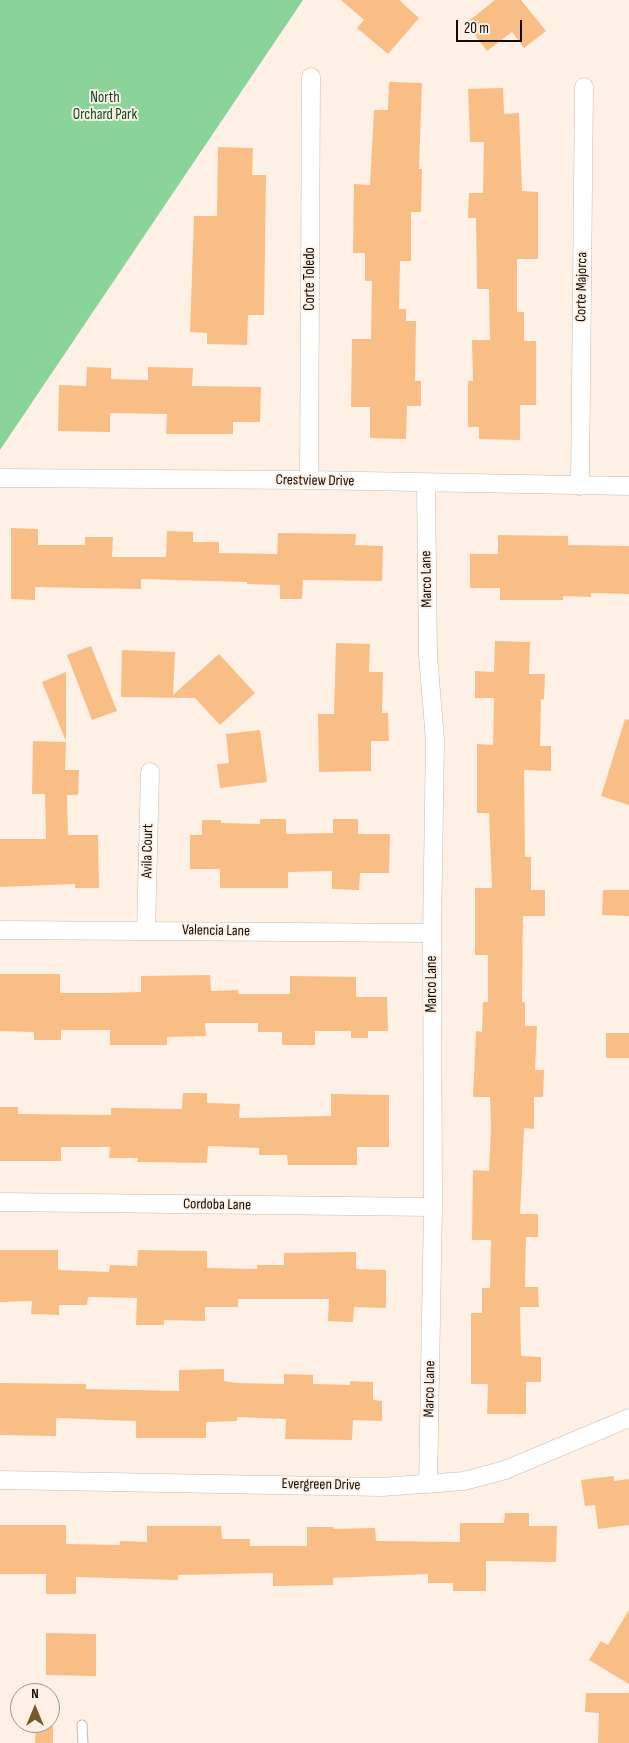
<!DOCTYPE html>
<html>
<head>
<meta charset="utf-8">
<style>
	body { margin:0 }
	#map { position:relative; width:629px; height:1743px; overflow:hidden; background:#fef0e4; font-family:"Sofia Sans Condensed",sans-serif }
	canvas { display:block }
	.north { position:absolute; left:10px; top:1683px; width:50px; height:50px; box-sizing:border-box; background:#fef0e4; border:1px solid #9f958c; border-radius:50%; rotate:0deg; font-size:14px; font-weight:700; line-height:20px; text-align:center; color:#100c08 }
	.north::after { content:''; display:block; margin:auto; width:18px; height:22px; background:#755a2c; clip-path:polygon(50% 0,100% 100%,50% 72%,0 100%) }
	.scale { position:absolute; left:456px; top:20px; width:66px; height:22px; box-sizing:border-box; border:2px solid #100c08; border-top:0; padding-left:6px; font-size:15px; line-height:18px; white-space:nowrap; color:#100c08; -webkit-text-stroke:4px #fef0e4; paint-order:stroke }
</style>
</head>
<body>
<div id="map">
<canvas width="629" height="1743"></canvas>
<div class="north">N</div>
<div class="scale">20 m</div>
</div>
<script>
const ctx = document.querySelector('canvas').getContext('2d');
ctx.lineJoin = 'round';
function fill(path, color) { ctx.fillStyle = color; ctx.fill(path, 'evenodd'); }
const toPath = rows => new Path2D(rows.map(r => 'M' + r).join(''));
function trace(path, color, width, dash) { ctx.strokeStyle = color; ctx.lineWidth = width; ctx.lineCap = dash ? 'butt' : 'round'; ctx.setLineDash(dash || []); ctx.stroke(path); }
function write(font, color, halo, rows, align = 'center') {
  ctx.font = font + ' "Sofia Sans Condensed",sans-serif'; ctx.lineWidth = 4; ctx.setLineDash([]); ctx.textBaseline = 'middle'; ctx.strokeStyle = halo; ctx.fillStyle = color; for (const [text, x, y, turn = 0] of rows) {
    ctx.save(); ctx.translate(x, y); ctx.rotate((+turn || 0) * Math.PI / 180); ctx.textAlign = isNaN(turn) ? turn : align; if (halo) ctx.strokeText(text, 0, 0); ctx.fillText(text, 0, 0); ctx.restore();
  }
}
const green = toPath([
	[0,0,303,0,0,450]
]);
const building = toPath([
	[341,0,399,0,419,18,388,54,357,28,364,20],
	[495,0,521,0,546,31,524,48,512,32,487,51,466,23],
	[389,82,422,83,419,169,422,169,421,212,411,212,411,261,400,261,399,309,406,309,406,321,416,321,415,381,421,381,421,406,407,406,406,439,370,438,370,407,351,407,352,339,371,339,372,281,365,281,365,253,353,253,354,184,370,185,374,110,388,110],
	[503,88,504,114,519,113,522,191,538,192,538,259,517,259,517,312,524,312,524,341,536,341,536,405,520,405,520,440,479,439,479,427,468,427,468,381,473,381,472,340,490,340,489,289,477,289,476,218,468,218,469,193,483,193,484,142,470,142,468,89],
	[218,147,253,148,252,175,266,175,264,315,248,315,247,345,207,344,207,333,190,332,194,216,217,216],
	[87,367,111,368,111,379,148,380,148,367,193,368,192,386,261,387,260,422,233,422,233,434,166,434,167,414,110,413,110,432,58,431,59,385,86,386],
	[11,528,38,529,38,545,85,545,85,537,113,537,112,557,166,557,167,531,193,532,193,542,219,542,219,553,277,554,278,533,356,534,355,545,383,546,382,581,303,580,302,599,280,599,280,585,247,584,247,582,141,579,141,589,35,587,35,600,11,599],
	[498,535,568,536,568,545,629,546,629,594,591,593,591,597,563,596,563,600,500,600,500,588,470,588,470,554,498,554],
	[495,641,530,642,529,674,545,674,544,700,541,699,540,746,551,746,551,771,524,770,525,857,531,857,531,890,545,890,545,916,523,916,522,1002,525,1002,525,1026,537,1026,535,1070,544,1070,543,1097,534,1097,534,1129,524,1128,520,1214,538,1214,538,1237,526,1237,525,1287,538,1287,539,1307,520,1307,521,1356,541,1357,541,1382,526,1382,526,1414,487,1414,488,1384,471,1384,471,1313,482,1313,482,1288,490,1288,491,1240,472,1240,473,1170,489,1171,491,1128,490,1097,473,1097,476,1031,482,1032,483,1002,488,1002,488,955,475,955,475,888,492,888,489,813,477,813,477,744,493,745,494,698,475,698,475,671,494,672],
	[336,643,370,644,369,672,383,672,382,713,388,713,389,741,371,741,371,771,319,772,318,714,334,714],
	[91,646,117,711,92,720,67,655],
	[122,650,175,652,173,695,219,654,255,693,220,725,195,698,121,697],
	[66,672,66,739,65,739,42,682],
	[625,719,629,720,629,805,601,796],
	[260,730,267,782,220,788,217,764,229,763,226,734],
	[33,741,66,742,65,770,79,770,78,795,67,795,68,835,98,835,99,888,75,888,75,884,0,887,0,839,46,839,45,794,32,794],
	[260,819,286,819,286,834,333,833,333,819,358,819,358,834,390,834,389,873,360,873,359,890,332,889,332,871,288,872,288,888,220,888,220,869,190,869,190,835,202,835,202,820,221,820,221,823,260,824],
	[603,890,629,890,629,916,602,915],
	[0,974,60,974,60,993,109,993,141,992,141,976,210,975,211,991,238,990,238,994,290,994,290,976,356,977,356,997,387,997,388,1031,368,1031,368,1038,351,1038,351,1031,315,1031,315,1045,282,1045,282,1032,258,1032,258,1023,205,1023,206,1036,167,1037,167,1045,110,1045,110,1030,61,1030,61,1040,34,1040,34,1032,0,1031],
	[606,1033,629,1033,629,1058,606,1058],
	[183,1093,207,1093,207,1103,240,1104,239,1118,331,1116,331,1094,389,1095,389,1147,357,1147,357,1165,288,1165,287,1155,259,1155,259,1148,208,1146,207,1163,137,1162,138,1158,109,1158,110,1147,61,1147,61,1161,0,1161,0,1107,18,1107,18,1114,111,1115,111,1108,182,1109],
	[0,1250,58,1250,58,1270,109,1272,110,1265,137,1266,138,1250,207,1251,207,1268,257,1269,257,1265,284,1265,284,1253,356,1252,356,1269,386,1270,386,1308,354,1307,353,1322,328,1321,329,1299,238,1299,238,1307,205,1307,205,1321,164,1320,164,1325,136,1325,137,1298,88,1297,87,1305,59,1305,59,1315,31,1314,32,1301,0,1302],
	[224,1369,224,1381,236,1383,284,1384,284,1374,313,1375,313,1384,350,1385,350,1381,373,1382,373,1400,382,1401,382,1421,353,1420,352,1440,285,1439,286,1419,237,1417,237,1421,206,1422,206,1438,136,1438,136,1421,56,1418,56,1436,0,1435,0,1383,86,1384,86,1389,179,1391,179,1370],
	[614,1476,614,1481,629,1479,629,1525,598,1529,595,1505,585,1506,581,1480],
	[505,1513,529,1513,529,1526,557,1526,556,1562,486,1561,486,1591,453,1591,453,1583,428,1583,428,1574,333,1578,333,1585,273,1586,273,1573,178,1575,178,1580,76,1577,76,1594,46,1594,46,1574,0,1574,0,1525,66,1525,66,1544,120,1545,120,1541,147,1542,147,1526,221,1526,222,1539,250,1539,250,1546,307,1546,307,1527,333,1527,333,1529,375,1528,376,1541,460,1542,460,1523,504,1523],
	[629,1610,629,1684,589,1660,601,1641,608,1645],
	[46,1633,96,1634,96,1676,46,1675],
	[586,1693,629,1693,629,1743,598,1743,599,1713,585,1712],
	[36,1723,53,1723,53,1743,35,1743]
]);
const service = toPath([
	[82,1725,83,1743]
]);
const minor = toPath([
	[0,478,309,480,629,486],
	[309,480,311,77],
	[426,484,428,655,435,740,432,933,433,1207,428,1484],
	[580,486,584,87],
	[0,930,432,933],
	[146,931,150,772],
	[0,1202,433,1207],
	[0,1480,382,1487,464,1481,505,1470,629,1418]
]);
const parkNames = [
	["North",105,98],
	["Orchard Park",105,115]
];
const streetNames = [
	["Corte Toledo",310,279,-90],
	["Corte Majorca",582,287,-89],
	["Crestview Drive",315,481,1],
	["Marco Lane",427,579,-91],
	["Avila Court",148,851,-89],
	["Valencia Lane",216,931,1],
	["Marco Lane",432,984,-90],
	["Cordoba Lane",217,1205,1],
	["Marco Lane",430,1389,-89],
	["Evergreen Drive",321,1485,1]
];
fill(green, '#8ad399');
fill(building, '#f8be86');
trace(service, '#c7baae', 11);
trace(minor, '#c7baae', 19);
trace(service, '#fff', 9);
trace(minor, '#fff', 18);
write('15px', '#094920', '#fef0e4', parkNames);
write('15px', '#100c08', '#fef0e4', streetNames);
</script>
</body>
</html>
